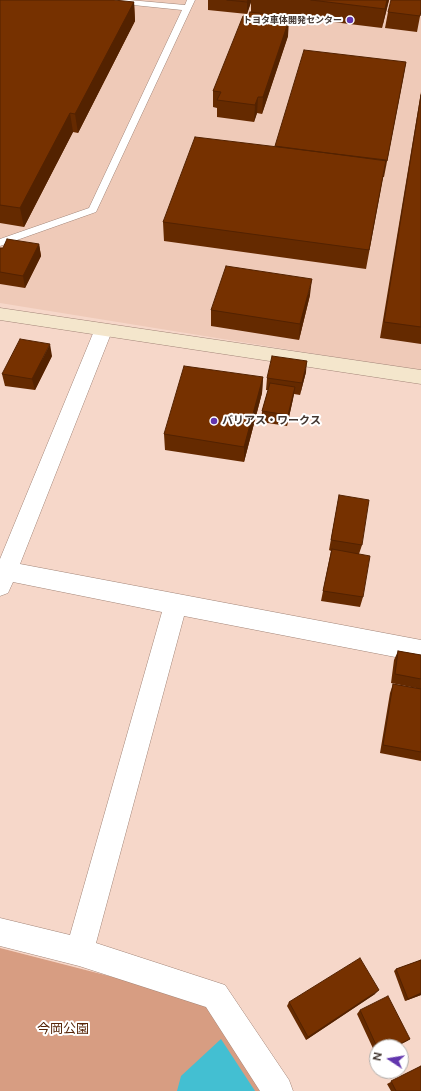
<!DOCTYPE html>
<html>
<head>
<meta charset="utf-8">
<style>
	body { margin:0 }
	#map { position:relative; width:421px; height:1091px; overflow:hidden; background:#f6d7c9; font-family:Figtree,sans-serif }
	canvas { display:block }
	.north { position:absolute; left:369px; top:1039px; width:40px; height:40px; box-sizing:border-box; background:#fff; border:1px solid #b3afac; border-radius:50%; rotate:282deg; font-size:11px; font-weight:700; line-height:16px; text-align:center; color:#423630 }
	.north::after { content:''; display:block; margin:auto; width:14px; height:18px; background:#6236ae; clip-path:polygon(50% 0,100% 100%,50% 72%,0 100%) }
</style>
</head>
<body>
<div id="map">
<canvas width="421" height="1091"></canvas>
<div class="north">N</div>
</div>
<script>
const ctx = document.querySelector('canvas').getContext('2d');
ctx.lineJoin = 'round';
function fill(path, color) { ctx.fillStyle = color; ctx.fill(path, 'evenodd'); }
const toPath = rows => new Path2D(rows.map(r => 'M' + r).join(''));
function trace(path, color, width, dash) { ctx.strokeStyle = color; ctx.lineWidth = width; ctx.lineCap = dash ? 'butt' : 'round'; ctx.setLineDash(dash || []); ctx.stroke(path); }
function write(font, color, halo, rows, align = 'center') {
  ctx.font = font + ' Figtree,"Noto Sans JP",sans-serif'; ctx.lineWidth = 4; ctx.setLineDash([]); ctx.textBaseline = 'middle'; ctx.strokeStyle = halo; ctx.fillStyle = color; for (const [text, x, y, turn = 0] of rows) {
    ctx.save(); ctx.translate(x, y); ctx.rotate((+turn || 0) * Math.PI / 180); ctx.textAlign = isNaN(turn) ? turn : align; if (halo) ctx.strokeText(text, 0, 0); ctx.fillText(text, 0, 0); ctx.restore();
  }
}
const built = toPath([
	[0,0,421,0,421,371,0,303]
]);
const green = toPath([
	[0,948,210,1002,269,1091,0,1091]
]);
const water = toPath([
	[221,1039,255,1091,177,1091,181,1076]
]);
const lane = toPath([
	[100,0,129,0,185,5,187,0,195,0,96,212,0,246,0,239,89,208,182,10,104,2,100,0]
]);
const street = toPath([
	[103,324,110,326,112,331,20,564,421,640,421,662,184,616,96,943,225,985,289,1080,293,1091,260,1091,206,1007,79,966,0,946,0,918,70,935,162,612,13,582,8,593,0,596,0,559,94,331,96,326,103,324]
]);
const secondary = toPath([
	[0,308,421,370,421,384,0,320,0,308]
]);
const wall = toPath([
	[0,0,134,2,135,21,78,133,73,132,24,227,0,223],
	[208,0,389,0,382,28,284,16,283,19,288,36,262,114,257,113,254,122,217,117,217,108,213,107,213,91,251,12,251,2,247,14,208,10],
	[421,11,417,32,385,28,388,12],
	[406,62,384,177,383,177,366,269,164,241,163,222,275,147],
	[421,92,421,344,380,338],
	[39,244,41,256,25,288,0,284,0,248,3,248],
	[310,295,299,340,211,326,211,310],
	[52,356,35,390,5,386,2,374],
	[306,372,300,395,294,394,293,399,287,426,261,422,262,411,268,390,266,390,267,378],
	[263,377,262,393,244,462,165,450,164,434],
	[339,495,362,545,359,554,363,597,360,607,321,601,331,551,329,550],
	[398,651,421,655,421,689,391,683,394,660],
	[393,684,421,689,421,761,380,753,390,693],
	[421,960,421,995,405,1001,394,971,396,969],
	[375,994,306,1040,287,1006,289,1002],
	[360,1010,410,1039,405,1042,377,1047,377,1057,357,1014],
	[421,1066,421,1091,391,1091,387,1084]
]);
const shadedWall = toPath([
	[248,0,251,0,251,2,247,14,247,2],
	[387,0,389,0,382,28,385,9],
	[134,2,135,21,78,133,75,114],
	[289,20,288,36,262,114,263,97],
	[406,62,403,79,384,177,387,161],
	[258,97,257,113,254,122,255,105],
	[70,113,73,132,24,227,20,208],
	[39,244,41,256,25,288,23,276],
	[312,279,310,295,299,340,300,324],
	[50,344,52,356,35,390,32,379],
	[307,361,306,372,300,395,302,383],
	[263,377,262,393,244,462,244,447],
	[295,387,293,399,287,426,288,415],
	[379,990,375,994,306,1040,308,1037],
	[421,993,421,995,405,1001,408,999],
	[410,1039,405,1042,396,1047,394,1047]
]);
const building = toPath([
	[0,0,114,0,134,2,75,114,70,113,20,208,0,205,0,0],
	[227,0,248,0,247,2,227,0],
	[311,0,387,0,385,9,311,0],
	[391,0,421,0,421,11,420,16,388,12,391,0],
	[250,12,284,16,282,19,289,20,263,97,258,97,255,105,217,100,221,92,213,91,243,16,248,17,250,12],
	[304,50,406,62,387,161,275,146,304,50],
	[421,95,421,327,384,322,421,95],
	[195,137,386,160,369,250,163,222,195,137],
	[7,239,39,244,23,276,0,272,0,248,3,248,7,239],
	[226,266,312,279,300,324,211,310,226,266],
	[20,339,50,344,32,379,2,374,20,339],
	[272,356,307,361,302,383,267,378,272,356],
	[184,366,263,377,244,447,164,434,184,366],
	[270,383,295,387,288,415,262,411,270,383],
	[339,495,369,500,362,545,331,540,339,495],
	[332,549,370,556,363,597,323,591,332,549],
	[398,651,421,655,421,679,395,674,398,651],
	[393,684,421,689,421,752,383,745,393,684],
	[360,958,379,990,308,1037,289,1002,360,958],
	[421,960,421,993,408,999,396,969,421,960],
	[388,996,410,1039,394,1047,377,1047,360,1010,388,996],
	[421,1066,421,1091,396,1091,391,1081,421,1066]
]);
const markers = [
	[350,20,4,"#6236ae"],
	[214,421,4,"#6236ae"]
];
const farPoinames = [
	["トヨタ車体開発センター",342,20]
];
const poiNames = [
	["バリアス・ワークス",222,421]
];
const nearParknames = [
	["今岡公園",63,1029]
];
fill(built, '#efcab8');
fill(green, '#d79d82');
fill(water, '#43bfd2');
trace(lane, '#a28578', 1);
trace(street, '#a28578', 1);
trace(secondary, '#a28578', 1);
fill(lane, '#fff');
fill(street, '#fff');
fill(secondary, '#f4e6cc');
fill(wall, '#652a00');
fill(shadedWall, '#532200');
fill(building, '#763100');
trace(building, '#532200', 1);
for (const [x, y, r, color] of markers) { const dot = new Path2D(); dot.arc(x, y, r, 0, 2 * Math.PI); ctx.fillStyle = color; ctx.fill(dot); trace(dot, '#fff', 1.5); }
write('bold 9px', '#423630', '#fff', farPoinames, 'right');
write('bold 11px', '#423630', '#fff', poiNames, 'left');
write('13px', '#562407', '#fff', nearParknames);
</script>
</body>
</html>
